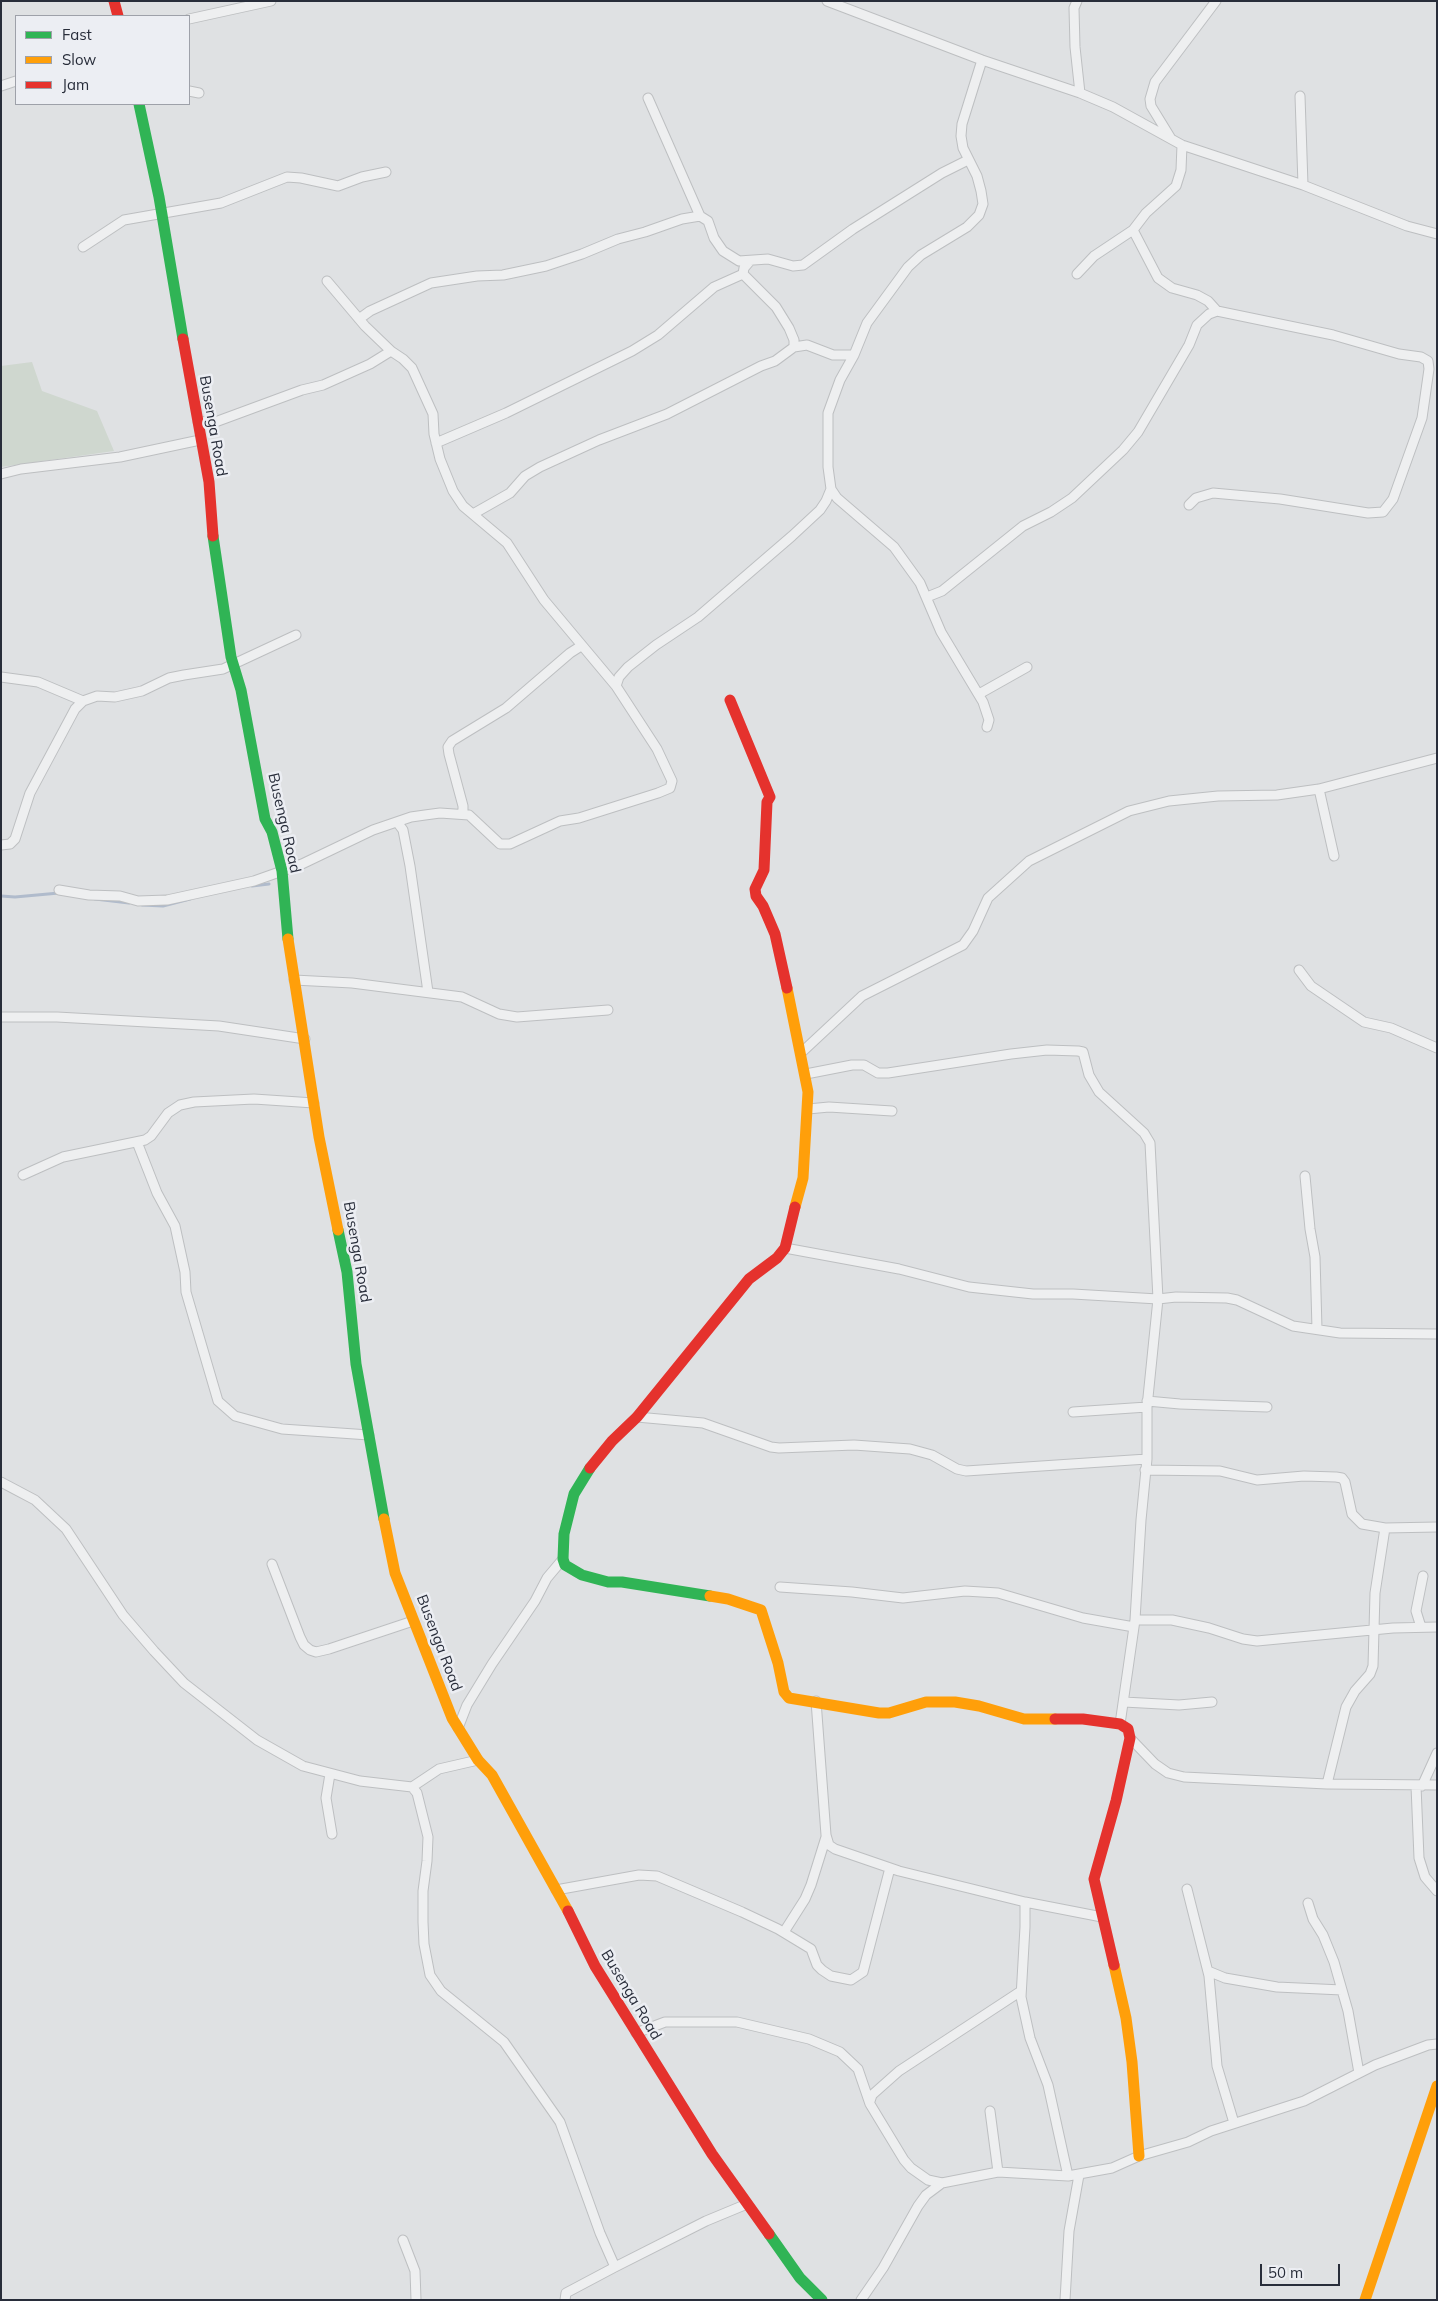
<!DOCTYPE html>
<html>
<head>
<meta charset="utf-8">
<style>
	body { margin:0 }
	#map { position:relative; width:1438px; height:2301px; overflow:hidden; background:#dfe1e3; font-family:Mulish,sans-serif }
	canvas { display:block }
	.frame { position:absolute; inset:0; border:2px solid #282d3a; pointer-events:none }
	.legend { position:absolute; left:15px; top:15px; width:175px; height:90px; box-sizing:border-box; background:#eceef3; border:1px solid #9ea1a9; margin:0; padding:6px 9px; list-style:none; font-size:15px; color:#282d3a }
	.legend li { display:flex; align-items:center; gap:10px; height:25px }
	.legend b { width:25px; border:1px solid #9ea1a9 }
	.scale { position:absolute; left:1260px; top:2264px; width:80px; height:22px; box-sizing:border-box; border:2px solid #282d3a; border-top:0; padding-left:6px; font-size:15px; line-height:18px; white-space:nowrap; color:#282d3a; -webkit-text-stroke:4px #eceef3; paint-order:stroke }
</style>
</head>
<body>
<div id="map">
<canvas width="1438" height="2301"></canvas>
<div class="frame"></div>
<ul class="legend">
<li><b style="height:6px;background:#30b455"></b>Fast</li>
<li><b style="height:6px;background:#ff9f0a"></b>Slow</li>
<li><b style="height:6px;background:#e5322d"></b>Jam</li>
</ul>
<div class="scale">50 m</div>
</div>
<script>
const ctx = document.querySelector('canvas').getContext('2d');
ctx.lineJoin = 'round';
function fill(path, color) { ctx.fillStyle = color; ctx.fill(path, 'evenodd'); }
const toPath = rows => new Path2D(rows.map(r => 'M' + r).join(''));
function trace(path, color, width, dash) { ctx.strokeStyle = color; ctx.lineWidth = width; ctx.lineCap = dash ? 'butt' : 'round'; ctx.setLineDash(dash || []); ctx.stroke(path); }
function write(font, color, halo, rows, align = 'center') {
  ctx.font = font + ' Mulish,sans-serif'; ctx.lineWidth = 5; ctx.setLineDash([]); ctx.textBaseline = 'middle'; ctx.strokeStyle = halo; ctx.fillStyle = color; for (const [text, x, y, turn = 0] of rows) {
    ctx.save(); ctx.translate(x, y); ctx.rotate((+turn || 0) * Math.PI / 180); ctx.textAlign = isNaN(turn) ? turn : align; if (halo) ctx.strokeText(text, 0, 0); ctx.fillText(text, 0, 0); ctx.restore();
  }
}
const green = toPath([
	[32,362,42,391,97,411,114,451,1,467,1,366]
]);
const stream = toPath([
	[252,886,269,884],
	[1,896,15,897,59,893],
	[95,899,129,903],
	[142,905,163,906,190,899]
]);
const street = toPath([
	[827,1,982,60,1080,93,1113,107,1182,145,1303,185,1407,226,1437,234],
	[1077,1,1074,8,1075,47,1080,93],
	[189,19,271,1],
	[982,60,962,124,961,136,963,148,977,176,981,191,983,204,979,215,967,227,921,255,908,267,867,323,854,355,840,380,828,413,828,467,831,489,837,498,894,547,920,583,941,632,983,702,989,720,987,727],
	[1,86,16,81],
	[189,91,199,93],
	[1300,96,1303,185],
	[648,98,700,216,708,221,714,238,723,251,739,261,768,259,793,266,803,265,853,229,942,173,968,160],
	[1170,137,1151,106,1150,99,1155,82,1216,1],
	[1133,230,1158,278,1172,288,1197,295,1208,301,1217,311,1333,335,1399,354,1421,357,1428,361,1429,369,1422,418,1393,499,1383,512,1368,513,1280,499,1213,493,1196,498,1189,505],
	[83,247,124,220,221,203,287,177,301,178,338,186,362,177,386,172],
	[750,261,744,268,743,274,776,307,789,328,794,340,794,347],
	[1077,274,1094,256,1133,230,1146,213,1176,186,1181,170,1182,145],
	[327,281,365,326,391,351],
	[359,319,370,311,431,283,477,276,503,275,546,266,582,254,618,239,645,232,682,219,700,216],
	[436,443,506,413,632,351,658,335,714,287,743,274],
	[1,474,21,469,120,457,200,440],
	[473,514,510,493,525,476,540,467,599,440,667,414,761,366,775,361,794,347,807,345,833,355,854,355],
	[927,597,942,591,1023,526,1051,512,1072,498,1123,450,1138,432,1189,345,1197,325,1209,314,1217,311],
	[1,677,38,682,83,701],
	[616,686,619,677,628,667,656,645,698,617,792,536,820,510,826,501,831,489],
	[979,694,1027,667],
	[1319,789,1334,856],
	[463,814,463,806,449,754,448,747,452,741,506,708,570,653,581,646],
	[397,822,403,830,410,866,428,992],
	[1,845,10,844,15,839,30,793,75,709,83,701,97,696,115,697,142,691,169,678,184,675,223,669,296,635],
	[59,890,89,895,120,896,138,901,167,900,254,881,302,864,373,830,411,817,425,815,440,813,469,815,500,844,510,844,560,821,579,818,658,793,670,788,672,781,657,749,616,686,544,600,507,543,463,506,453,491,440,459,434,434,433,414,412,368,403,359,391,351,370,364,323,385,302,390,218,421,198,422],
	[1299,970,1311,986,1364,1022,1391,1028,1437,1048],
	[294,980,352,983,462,997,499,1014,517,1017,608,1010],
	[1,1017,57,1017,219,1026,305,1039],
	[802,1052,862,996,963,945,973,931,988,898,1029,861,1129,811,1169,801,1218,796,1277,795,1319,789,1437,758],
	[806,1074,852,1065,864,1065,878,1073,888,1073,1011,1054,1047,1050,1078,1051,1083,1052,1089,1075,1099,1092,1144,1133,1150,1143,1158,1299,1147,1407,1147,1459,1141,1520,1135,1620,1120,1724],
	[808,1109,829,1107,892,1111],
	[137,1142,157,1193,175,1226,185,1272,186,1292,218,1401,235,1416,282,1429,369,1435],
	[23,1175,63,1157,145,1140,151,1136,168,1113,180,1105,194,1102,254,1099,314,1103],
	[1305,1176,1310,1229,1315,1257,1317,1329],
	[785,1248,899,1269,969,1287,1033,1294,1073,1294,1158,1299,1176,1297,1227,1298,1237,1300,1293,1326,1340,1333,1437,1334],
	[1147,1401,1180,1404,1267,1407],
	[1073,1412,1147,1407],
	[637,1417,703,1423,771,1447,779,1448,854,1445,910,1449,932,1455,957,1469,966,1471,1147,1459],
	[1145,1470,1220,1471,1257,1480,1304,1476,1336,1477,1342,1478,1345,1482,1352,1514,1362,1524,1385,1528,1437,1527],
	[1,1482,35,1500,66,1529,123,1615,154,1651,184,1683,257,1740,303,1766,360,1781,412,1787,417,1793,428,1837,427,1861,423,1891,423,1922,424,1944,430,1975,441,1991,504,2042,560,2122,600,2233,615,2267],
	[272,1564,300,1637,304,1645,310,1650,316,1652,329,1649,413,1621],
	[780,1587,852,1592,903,1598,965,1591,998,1593,1083,1618,1134,1627],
	[1135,1620,1172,1620,1209,1628,1243,1639,1257,1641,1393,1628,1437,1627],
	[1421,1627,1416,1611,1423,1576],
	[816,1701,826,1835,829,1845,835,1849,899,1871,1025,1902,1102,1917],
	[1124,1702,1179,1705,1212,1702],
	[458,1728,467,1705,492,1664,535,1601,547,1578,563,1559],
	[1130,1738,1155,1764,1168,1773,1184,1777,1327,1784,1437,1785],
	[330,1774,326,1798,332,1834],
	[1327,1784,1346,1707,1355,1691,1370,1674,1373,1666,1375,1593,1385,1528],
	[1416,1786,1419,1858,1425,1877,1437,1891],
	[1422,1786,1437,1753],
	[412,1787,439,1769,478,1760],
	[1187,1889,1209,1976,1217,2066,1234,2123],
	[556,1890,639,1875,657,1876,742,1912,778,1929,811,1949,817,1965,822,1970,831,1976,851,1980,863,1972,890,1868],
	[1025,1902,1025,1927,1021,1997,1030,2038,1048,2085,1068,2176],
	[1308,1903,1313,1919,1323,1935,1334,1962,1348,2011,1359,2073],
	[784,1932,805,1899,811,1885,826,1837],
	[1208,1971,1225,1978,1277,1987,1342,1990],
	[636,2033,665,2022,737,2022,809,2039,840,2052,858,2069,870,2104,904,2160,911,2168,928,2180,942,2183],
	[870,2101,872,2095,899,2071,1021,1991],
	[990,2111,998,2172],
	[403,2240,415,2271,416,2300],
	[565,2300,566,2293,615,2267,706,2221,747,2204],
	[861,2300,883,2268,918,2206,926,2195,942,2183,998,2172,1068,2176,1112,2168,1139,2156,1188,2142,1211,2131,1304,2101,1375,2065,1428,2045,1437,2044],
	[1065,2300,1069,2231,1079,2175]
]);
const fast = toPath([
	[139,104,159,197,183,339],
	[213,536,231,657,241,690,265,819,272,832,282,871,288,939],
	[338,1230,347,1272,356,1364,384,1519],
	[590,1468,574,1494,564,1534,563,1559,565,1565,582,1575,608,1582,622,1582,710,1596],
	[769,2234,800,2278,822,2300]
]);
const slow = toPath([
	[288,939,319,1137,338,1230],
	[787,988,808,1092,803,1178,795,1207],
	[384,1519,395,1573,452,1718,478,1760,492,1775,568,1911],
	[710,1596,728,1599,761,1610,778,1663,784,1692,789,1698,879,1713,889,1713,926,1702,955,1702,979,1706,1024,1719,1055,1719],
	[1114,1965,1126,2018,1132,2062,1139,2156],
	[1365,2300,1437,2086]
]);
const jam = toPath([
	[114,1,118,16],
	[183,339,209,482,213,536],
	[730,700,770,797,767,802,764,870,755,889,756,896,763,906,775,934,787,988],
	[590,1468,612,1441,637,1417,749,1279,777,1258,785,1248,795,1207],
	[1055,1719,1083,1719,1120,1724,1128,1729,1130,1738,1116,1801,1094,1879,1114,1965],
	[568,1911,595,1966,712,2154,769,2234]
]);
const streetNames = [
	["Busenga Road",213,426,80],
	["Busenga Road",284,823,77],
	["Busenga Road",357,1252,80],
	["Busenga Road",439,1643,69],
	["Busenga Road",631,1995,59]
];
fill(green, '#cfd7cf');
trace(stream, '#b0bbcc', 3);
trace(street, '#bdbfc1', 11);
trace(street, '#eeeff0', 9);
trace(fast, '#30b455', 11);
trace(slow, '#ff9f0a', 11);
trace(jam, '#e5322d', 11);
write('15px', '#282d3a', '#eceef3', streetNames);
</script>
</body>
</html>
